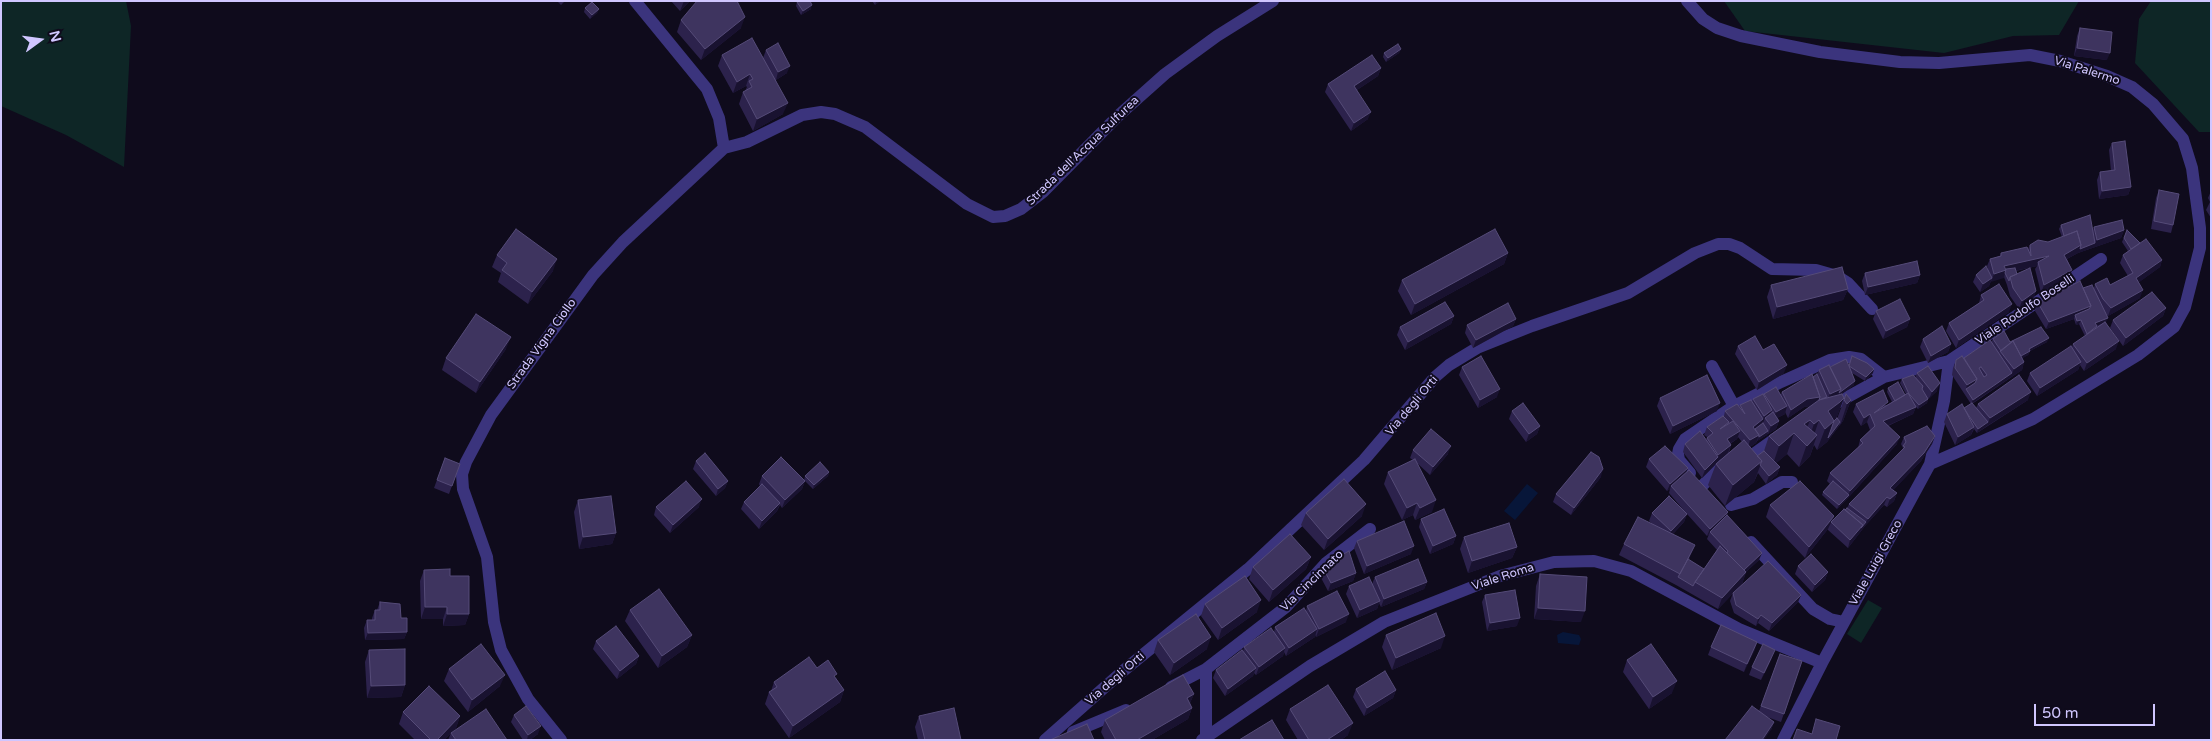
<!DOCTYPE html>
<html>
<head>
<meta charset="utf-8">
<style>
	body { margin:0 }
	#map { position:relative; width:2212px; height:741px; overflow:hidden; background:#0f0b1c; font-family:"Varela Round",sans-serif }
	canvas { display:block }
	.frame { position:absolute; inset:0; border:2px solid #d0c6ff; pointer-events:none }
	.north { position:absolute; left:15px; top:15px; width:50px; height:50px; -webkit-text-stroke:4px #0f0b1c; paint-order:stroke; rotate:76deg; font-size:14px; font-weight:700; line-height:20px; text-align:center; color:#d0c6ff }
	.north::after { content:''; display:block; margin:auto; width:18px; height:22px; background:#d0c6ff; clip-path:polygon(50% 0,100% 100%,50% 72%,0 100%) }
	.scale { position:absolute; left:2034px; top:704px; width:121px; height:22px; box-sizing:border-box; border:2px solid #d0c6ff; border-top:0; padding-left:6px; font-size:15px; line-height:18px; white-space:nowrap; color:#d0c6ff; -webkit-text-stroke:4px #0f0b1c; paint-order:stroke }
</style>
</head>
<body>
<div id="map">
<canvas width="2212" height="741"></canvas>
<div class="frame"></div>
<div class="north">N</div>
<div class="scale">50 m</div>
</div>
<script>
const ctx = document.querySelector('canvas').getContext('2d');
ctx.lineJoin = 'round';
function fill(path, color) { ctx.fillStyle = color; ctx.fill(path, 'evenodd'); }
const toPath = rows => new Path2D(rows.map(r => 'M' + r).join(''));
function trace(path, color, width, dash) { ctx.strokeStyle = color; ctx.lineWidth = width; ctx.lineCap = dash ? 'butt' : 'round'; ctx.setLineDash(dash || []); ctx.stroke(path); }
function write(font, color, halo, rows, align = 'center') {
  ctx.font = font + ' "Varela Round",sans-serif'; ctx.lineWidth = 4; ctx.setLineDash([]); ctx.textBaseline = 'middle'; ctx.strokeStyle = halo; ctx.fillStyle = color; for (const [text, x, y, turn = 0] of rows) {
    ctx.save(); ctx.translate(x, y); ctx.rotate((+turn || 0) * Math.PI / 180); ctx.textAlign = isNaN(turn) ? turn : align; if (halo) ctx.strokeText(text, 0, 0); ctx.fillText(text, 0, 0); ctx.restore();
  }
}
const green = toPath([
	[1,1,126,1,131,26,124,167,66,135,1,106],
	[1724,1,2079,1,2059,35,2013,36,1944,53,1745,31],
	[2151,1,2211,1,2211,132,2199,132,2135,63,2139,19],
	[1868,600,1882,608,1861,643,1847,634]
]);
const water = toPath([
	[1527,484,1538,493,1515,520,1504,511],
	[1563,632,1579,635,1581,639,1579,645,1558,643,1557,635]
]);
const minor = toPath([
	[1687,1,1703,19,1717,28,1741,36,1820,52,1900,62,1939,63,2030,55,2060,61,2107,76,2132,87,2153,104,2183,139,2192,168,2200,228,2200,248,2185,307,2174,327,2138,355,2033,419,1930,464],
	[724,148,747,142,802,115,821,112,835,114,865,127,967,204,993,217,1005,216,1021,209,1043,192,1119,115,1165,74,1217,36,1273,1],
	[1712,366,1734,406],
	[1833,405,1884,377,1949,361,2101,259],
	[1690,473,1679,460,1678,454,1679,449,1685,439,1734,406,1781,382,1830,360,1849,357,1861,359,1884,377],
	[1701,487,1724,464,1732,460,1751,456,1779,436],
	[1731,505,1753,499,1782,482,1792,482],
	[1751,542,1813,609,1830,619,1844,622],
	[1171,687,1206,669,1286,607,1326,563,1370,529],
	[1073,732,1126,710],
	[1206,738,1206,669],
	[561,740,528,699,501,650,494,622,487,557,463,489,462,474,466,462,491,415,593,275,623,242,724,148,719,118,707,89,635,1],
	[1045,740,1123,671,1248,569,1364,460,1435,377,1449,365,1477,348,1532,326,1628,293,1695,253,1718,244,1729,244,1740,248,1772,269,1816,270,1837,276,1848,283,1872,309],
	[1202,740,1310,666,1384,622,1500,576,1554,562,1594,561,1631,571,1739,629,1822,663],
	[1783,740,1822,663,1930,464,1944,401,1949,361]
]);
const wall = toPath([
	[557,1,565,1,561,5],
	[671,1,690,1,680,11],
	[872,1,880,1,875,5],
	[797,2,811,9,801,15,796,6],
	[585,8,599,9,597,13,590,19,584,12],
	[681,20,741,28,701,60,677,32],
	[2080,28,2107,60,2074,56,2077,36],
	[1401,49,1399,53,1386,62,1383,57,1384,53],
	[766,50,787,73,776,80,783,114,753,131,739,104,743,92,745,91,747,87,746,86,733,93,718,66,722,55,763,58],
	[1381,68,1378,76,1357,90,1368,119,1351,131,1325,92,1328,84],
	[2112,143,2131,187,2128,195,2099,199,2097,180,2100,172,2111,171,2109,150],
	[2159,190,2173,225,2171,233,2151,229,2156,198],
	[2211,191,2211,218,2206,210,2210,202,2208,198],
	[2061,225,2093,230,2094,227,2124,230,2121,238,2078,253,2067,259,2072,270,2069,277,2041,293,2035,269,2037,266,2016,271,2017,274,2036,291,2033,299,2019,309,2010,296,2007,285,2004,277,1991,281,1989,286,1980,292,1973,282,1976,275,1988,269,1987,266,1990,259,2000,256,2001,253,2028,249,2030,245,2048,242,2062,237,2059,229],
	[2127,230,2140,243,2162,260,2160,267,2139,282,2140,298,2108,316,2105,313,2106,322,2116,349,2084,371,2080,365,2078,370,2037,396,2027,381,2030,373,2072,347,2073,344,2085,336,2079,324,2076,325,2074,319,2046,329,2035,311,2038,303,2083,288,2094,288,2095,284,2110,285,2128,276,2120,263,2123,255,2128,251,2122,242],
	[1508,253,1504,264,1411,315,1398,291,1402,280],
	[497,255,553,271,528,304,498,282,501,273,492,267],
	[1865,273,1920,275,1917,283,1865,295,1862,281],
	[1771,285,1848,289,1843,300,1773,319,1767,297],
	[1981,295,2009,312,1956,348,1946,331,1949,323,1979,303],
	[2166,308,2163,316,2123,346,2110,328,2113,320],
	[1876,311,1910,319,1907,327,1883,339,1873,319],
	[1454,316,1451,324,1405,350,1397,335,1400,327],
	[1516,319,1513,326,1473,348,1465,333,1467,325],
	[1923,339,1951,344,1948,352,1928,363,1920,347],
	[1993,339,2010,342,2047,342,2030,351,2028,355,2022,358,2024,362,2022,370,1972,404,1976,408,1978,404,2028,400,1977,433,1974,429,1971,435,1955,445,1944,422,1947,414,1964,408,1971,404,1952,375,1953,368,1956,360,1964,358,1991,342],
	[1738,346,1763,350,1784,373,1757,390,1735,354],
	[506,349,476,393,442,370,446,358],
	[1849,366,1873,373,1865,381,1852,373,1854,385,1842,394,1844,398,1836,419,1837,419,1846,394,1851,400,1843,421,1827,442,1817,450,1814,445,1810,456,1799,467,1787,454,1776,463,1780,467,1777,475,1766,484,1758,473,1754,482,1725,506,1708,485,1716,464,1728,453,1716,463,1715,465,1702,478,1683,452,1685,444,1706,440,1707,437,1704,435,1707,427,1724,416,1725,411,1739,406,1740,405,1752,401,1753,399,1764,396,1764,394,1781,394,1782,392,1817,375,1819,370,1830,367],
	[1811,406,1769,436,1764,451,1757,456,1750,447,1756,443,1757,441,1767,435,1768,433,1768,434,1776,429,1779,421,1777,418,1785,414,1785,412,1788,418,1804,407],
	[1738,437,1742,442,1729,453,1731,445,1730,444,1737,439],
	[1462,367,1497,397,1478,408,1459,375],
	[1917,373,1937,391,1928,399,1927,403,1918,409,1916,407,1913,414,1888,426,1897,444,1847,499,1837,509,1822,495,1823,492,1830,484,1827,481,1830,473,1858,448,1860,440,1870,430,1867,422,1861,426,1853,412,1856,404,1887,405,1892,402,1887,392,1888,388,1905,395,1906,394,1900,383,1902,379,1915,378],
	[1660,398,1717,411,1670,434,1657,406],
	[1512,411,1540,426,1537,434,1526,442,1509,419],
	[1935,436,1932,444,1921,461,1893,490,1897,493,1894,501,1887,507,1884,505,1865,526,1848,548,1828,530,1828,529,1805,558,1766,517,1770,505,1834,516,1832,521,1845,510,1847,508,1849,504,1902,451,1903,448,1901,444,1904,437],
	[1413,450,1448,454,1430,475,1417,463,1432,512,1415,520,1413,515,1402,520,1384,484,1388,472,1413,460,1410,458],
	[445,458,460,464,449,494,434,488],
	[1649,459,1688,468,1686,473,1728,512,1726,517,1759,560,1746,572,1742,584,1718,609,1676,585,1619,555,1624,544,1651,523,1649,521,1652,513,1686,513,1669,493,1670,489,1667,491,1646,467],
	[1687,514,1707,536,1709,534,1707,539,1717,550,1704,569,1689,560,1690,557,1673,534,1684,522],
	[696,461,728,481,725,488,716,496,693,469],
	[829,472,828,476,813,489,804,480,805,476],
	[762,476,805,481,802,489,782,508,780,505,777,511,759,529,741,509,744,502,760,486,759,484],
	[1601,477,1571,515,1553,502,1556,494],
	[578,500,616,533,612,544,579,549,574,512],
	[656,507,699,507,670,533,654,515],
	[1306,513,1362,516,1324,550,1301,525],
	[1421,519,1456,536,1453,544,1430,554,1419,527],
	[1464,537,1517,547,1512,558,1468,573,1460,549],
	[1357,541,1411,554,1364,574,1354,548],
	[1311,557,1306,569,1269,602,1249,579,1253,567],
	[1322,566,1356,573,1353,581,1328,591,1319,574],
	[1798,566,1828,572,1825,580,1812,592,1795,574],
	[424,570,450,576,469,614,465,625,443,626,443,619,421,619,420,581],
	[1540,574,1581,622,1534,619,1536,586],
	[1375,577,1427,582,1424,589,1381,607,1379,603,1377,609,1357,618,1346,594,1349,586,1372,584],
	[1733,593,1801,595,1798,602,1769,631,1758,623,1756,626,1734,613,1730,601],
	[1485,595,1517,626,1487,631,1482,602],
	[380,602,401,618,407,632,404,639,365,640,364,628,367,620,372,620,372,618,375,610,377,610],
	[1205,604,1257,612,1218,640,1201,616],
	[1307,606,1346,622,1316,637,1315,635,1315,637,1286,656,1284,652,1283,656,1256,675,1254,673,1253,676,1225,696,1213,678,1216,670,1243,651,1244,647,1274,632,1275,627,1306,611],
	[630,610,692,635,687,647,658,668,625,621],
	[1386,635,1441,648,1392,670,1382,647],
	[1158,640,1207,649,1170,675,1154,652],
	[596,641,639,656,636,664,617,679,593,649],
	[1757,642,1744,672,1708,655,1711,647],
	[369,650,405,685,401,697,367,698,365,662],
	[1780,654,1802,661,1781,722,1767,717,1774,722,1771,730,1759,711],
	[1772,658,1761,680,1749,675,1752,667],
	[1627,660,1672,693,1649,709,1623,672],
	[817,668,836,678,844,690,840,702,789,738,765,704,769,692,771,691,774,682],
	[449,669,500,686,468,712,444,681],
	[1356,689,1396,690,1393,698,1364,716,1353,697],
	[1194,694,1190,703,1192,708,1188,719,1152,740,1105,740,1101,732,1105,720],
	[1290,709,1348,735,1341,740,1298,740,1286,720],
	[403,712,460,716,456,728,452,732,507,740,448,740,451,733,444,740,415,740,399,724],
	[514,715,538,734,530,740,523,740,511,722],
	[919,716,961,740,918,740,915,727]
]);
const shadedWall = toPath([
	[684,1,690,1,680,11],
	[880,1,875,5,876,2],
	[812,5,811,9,801,15,803,11],
	[599,9,597,13,590,19,592,15],
	[745,17,741,28,701,60,705,49],
	[2077,48,2110,53,2107,60,2074,56],
	[1401,49,1399,53,1386,62,1388,58],
	[790,66,787,73,776,80,778,72],
	[1381,68,1378,76,1351,94,1354,86],
	[750,74,746,86,733,93,737,82],
	[788,103,783,114,753,131,757,119],
	[1371,112,1368,119,1351,131,1354,123],
	[2131,187,2128,195,2099,199,2102,191],
	[2124,230,2121,238,2078,253,2061,262,2064,255,2081,245,2095,243,2097,240],
	[1508,253,1504,264,1411,315,1415,304],
	[2049,256,2038,262,2037,266,2005,273,2004,278,1991,282,1994,274,2004,266],
	[557,259,553,271,528,304,532,292],
	[2162,260,2160,267,2134,286,2136,278],
	[2072,270,2069,277,2041,293,2044,285],
	[1920,275,1917,283,1865,295,1868,287],
	[1992,278,1989,286,1980,292,1983,284],
	[1848,289,1843,300,1773,319,1777,307],
	[2143,290,2140,298,2108,316,2111,308],
	[2036,291,2033,299,2019,309,2022,301],
	[2012,304,2009,312,1956,348,1959,340],
	[2091,306,2088,313,2075,315,2074,319,2046,329,2049,322],
	[2166,308,2163,316,2123,346,2126,338],
	[1454,316,1451,324,1405,350,1408,342],
	[2108,318,2106,322,2094,327,2095,323],
	[1516,319,1513,326,1473,348,1476,340],
	[1910,319,1907,327,1883,339,1886,331],
	[2081,320,2079,324,2076,325,2077,321],
	[511,337,506,349,476,393,480,382],
	[2049,338,2047,342,2030,351,2028,355,2017,362,2018,358,2029,349],
	[2119,341,2116,349,2084,371,2087,363],
	[1951,344,1948,352,1928,363,1931,356],
	[2024,362,2022,370,1971,404,1973,400,2012,373,2014,369],
	[2081,362,2078,370,2037,396,2040,388],
	[1787,365,1784,373,1757,390,1759,382],
	[1874,369,1873,373,1865,381,1866,377],
	[1977,379,1974,387,1966,389,1967,385],
	[1855,381,1854,385,1838,397,1827,401,1830,394,1841,389],
	[1940,383,1937,391,1929,399,1932,392],
	[1500,389,1497,397,1478,408,1480,400],
	[2031,392,2028,400,1987,426,1990,418],
	[1820,397,1817,405,1804,407,1788,418,1791,410,1807,399],
	[1844,398,1836,419,1840,422,1839,426,1827,442,1817,450,1825,429,1828,411],
	[1928,399,1927,403,1918,409,1919,405],
	[1851,400,1843,421,1840,426,1847,404],
	[1720,403,1717,411,1670,434,1673,426],
	[1787,406,1785,414,1773,420,1776,412],
	[1916,407,1913,414,1880,429,1883,421],
	[1772,410,1769,418,1765,418,1763,423,1754,432,1753,427],
	[1870,414,1867,422,1861,426,1864,418],
	[1810,420,1802,441,1804,424],
	[1819,420,1812,441,1817,435,1810,456,1799,467,1814,424],
	[1779,421,1776,429,1768,434,1771,426],
	[1988,422,1987,426,1977,433,1978,429],
	[1540,426,1537,434,1526,442,1529,434],
	[1974,427,1971,435,1955,445,1958,437],
	[1740,431,1737,439,1724,447,1727,439],
	[1768,431,1767,435,1757,441,1759,437],
	[1794,433,1787,454,1772,467,1779,446],
	[1759,435,1756,443,1748,448,1750,440],
	[1935,436,1932,444,1921,461,1888,496,1890,488],
	[1900,437,1897,444,1847,499,1850,491],
	[1731,445,1728,453,1716,463,1715,465,1702,478,1705,470,1717,457,1718,455],
	[1451,446,1448,454,1430,475,1433,467],
	[1762,461,1754,482,1725,506,1733,485],
	[1780,467,1777,475,1766,484,1769,476],
	[1688,468,1685,476,1671,486,1670,489,1667,491,1670,484],
	[1603,469,1601,477,1571,515,1574,508],
	[829,472,828,476,813,489,814,485],
	[728,481,725,488,716,496,718,489],
	[805,481,802,489,782,508,785,500],
	[1897,493,1894,501,1887,507,1890,499],
	[1849,495,1847,499,1837,509,1839,505],
	[1887,497,1884,505,1865,526,1848,548,1850,540,1863,525,1866,522,1868,519],
	[702,499,699,507,670,533,673,525],
	[1436,500,1432,512,1415,520,1420,508],
	[780,503,777,511,759,529,762,521],
	[1417,503,1413,515,1402,520,1407,508],
	[1366,504,1362,516,1324,550,1328,539],
	[1728,512,1725,520,1710,532,1709,534,1707,536,1710,529],
	[1687,514,1684,522,1668,539,1671,531],
	[1834,516,1828,529,1805,558,1809,547],
	[616,533,612,544,579,549,583,537],
	[1456,536,1453,544,1430,554,1433,546],
	[1695,545,1690,557,1679,578,1678,577,1680,574],
	[1414,546,1411,554,1364,574,1367,566],
	[1517,547,1512,558,1468,573,1472,561],
	[1762,553,1759,560,1746,572,1742,584,1718,609,1722,598,1742,571],
	[1311,557,1306,569,1269,602,1273,590],
	[1828,572,1825,580,1812,592,1815,585],
	[1356,573,1353,581,1328,591,1331,583],
	[1427,582,1424,589,1381,607,1384,599],
	[1801,595,1798,602,1769,631,1772,623],
	[1261,600,1257,612,1218,640,1222,628],
	[1380,601,1377,609,1357,618,1360,610],
	[425,607,447,607,443,619,421,619],
	[1538,608,1585,611,1581,622,1534,619],
	[447,614,469,614,465,625,443,626],
	[1349,614,1346,622,1316,637,1319,629],
	[1761,615,1758,623,1756,626,1758,619],
	[1520,618,1517,626,1487,631,1490,623],
	[1317,629,1315,637,1286,656,1289,648],
	[407,632,404,639,365,640,368,633],
	[692,635,687,647,658,668,662,656],
	[1445,636,1441,648,1392,670,1396,658],
	[1211,637,1207,649,1170,675,1174,663],
	[1757,642,1755,650,1744,672,1747,664],
	[1285,648,1283,656,1256,675,1259,667],
	[1775,650,1772,658,1761,680,1764,673],
	[639,656,636,664,617,679,620,671],
	[1256,668,1253,676,1225,696,1228,689],
	[505,675,500,686,468,712,472,700],
	[1677,681,1672,693,1649,709,1653,697],
	[405,685,401,697,367,698,371,686],
	[844,690,840,702,789,738,793,726],
	[1396,690,1393,698,1364,716,1367,708],
	[1194,694,1189,705,1187,698],
	[1192,708,1188,719,1152,740,1137,740],
	[460,716,456,728,444,740,437,740],
	[1774,722,1771,730,1764,740,1762,740],
	[1353,723,1348,735,1341,740,1327,740],
	[541,726,538,734,530,740,527,740,528,735]
]);
const building = toPath([
	[697,1,737,1,745,17,705,49,681,20,697,1],
	[798,1,810,1,812,5,803,11,797,2,798,1],
	[592,2,599,9,592,15,585,8,592,2],
	[2080,28,2112,32,2110,53,2077,48,2080,28],
	[752,38,788,103,757,119,743,92,752,87,749,81,753,79,750,74,737,82,722,55,752,38],
	[778,43,790,66,778,72,766,50,778,43],
	[1398,44,1401,49,1388,58,1384,53,1398,44],
	[1372,55,1381,68,1354,86,1371,112,1354,123,1328,84,1372,55],
	[2125,141,2131,187,2102,191,2100,172,2115,170,2112,143,2125,141],
	[2159,190,2179,194,2173,225,2154,221,2159,190],
	[2090,215,2095,243,2080,249,2081,245,2077,231,2064,236,2061,225,2090,215],
	[2122,220,2124,230,2097,240,2094,227,2122,220],
	[516,229,557,259,532,292,502,270,507,263,497,255,516,229],
	[1495,229,1508,253,1415,304,1402,280,1495,229],
	[2127,230,2140,243,2131,249,2124,238,2127,230],
	[2077,231,2081,245,2064,255,2072,270,2044,285,2038,262,2049,256,2004,266,2006,270,1994,274,1990,259,2001,256,2001,253,2027,247,2031,256,2030,245,2038,240,2048,242,2077,231],
	[2146,239,2162,260,2136,278,2143,290,2111,308,2103,299,2095,284,2107,278,2110,285,2133,273,2123,255,2146,239],
	[1917,261,1920,275,1868,287,1865,273,1917,261],
	[1986,266,1992,278,1983,284,1976,275,1986,266],
	[1842,267,1848,289,1777,307,1771,285,1842,267],
	[2015,268,2017,274,2010,277,2009,281,2005,273,2006,269,2015,268],
	[2030,268,2036,291,2022,301,2013,288,2010,277,2030,268],
	[2080,281,2091,306,2049,322,2038,303,2080,281],
	[1999,284,2012,304,1959,340,1949,323,1984,300,1981,295,1999,284],
	[2092,285,2108,318,2095,323,2097,326,2087,334,2081,320,2077,321,2075,315,2089,309,2091,306,2083,288,2092,285],
	[2152,292,2166,308,2126,338,2113,320,2152,292],
	[1900,299,1910,319,1886,331,1876,311,1900,299],
	[1445,302,1454,316,1408,342,1400,327,1445,302],
	[1508,303,1516,319,1476,340,1467,325,1508,303],
	[476,314,511,337,480,382,446,358,476,314],
	[2105,322,2119,341,2087,363,2073,344,2105,322],
	[1942,326,1951,344,1931,356,1923,339,1942,326],
	[2041,327,2049,338,2029,349,2030,351,2021,356,2013,341,2001,351,1993,339,2004,331,2010,342,2041,327],
	[1755,336,1763,350,1774,344,1787,365,1759,382,1738,346,1755,336],
	[1990,340,2012,373,1973,400,1966,389,1975,383,1977,379,1964,358,1990,340],
	[1981,367,1987,375,1984,377,1979,368,1981,367],
	[2013,341,2024,362,2014,369,2000,351,2013,341],
	[2071,346,2081,362,2040,388,2030,373,2071,346],
	[1481,356,1500,389,1480,400,1462,367,1481,356],
	[1852,356,1867,363,1874,369,1866,377,1849,366,1855,381,1839,393,1841,389,1830,367,1846,359,1849,366,1852,356],
	[1962,356,1977,379,1967,385,1955,368,1956,360,1962,356],
	[1829,365,1841,389,1830,394,1819,370,1829,365],
	[1928,366,1940,383,1932,392,1917,373,1928,366],
	[1812,374,1820,397,1807,399,1791,410,1782,392,1812,374],
	[1817,374,1827,397,1819,400,1820,397,1813,377,1817,374],
	[1707,375,1720,403,1673,426,1660,398,1707,375],
	[1913,375,1923,386,1922,389,1928,399,1919,405,1909,394,1902,379,1913,375],
	[2019,375,2031,392,1990,418,1978,404,2019,375],
	[1898,382,1905,395,1895,401,1888,388,1898,382],
	[1776,387,1787,406,1776,412,1764,394,1776,387],
	[1883,390,1888,402,1874,413,1908,393,1916,407,1883,421,1900,437,1850,491,1830,473,1863,443,1860,440,1875,426,1870,414,1864,418,1856,404,1883,390],
	[1763,394,1772,410,1764,416,1753,399,1763,394],
	[1842,394,1844,398,1840,402,1828,411,1834,421,1825,429,1819,420,1814,424,1810,420,1804,424,1817,435,1807,446,1794,433,1779,446,1769,436,1819,400,1842,394],
	[1846,394,1851,400,1847,404,1844,400,1846,394],
	[1751,400,1763,419,1753,427,1759,435,1750,440,1725,411,1737,404,1745,414,1740,405,1751,400],
	[1523,403,1540,426,1529,434,1512,411,1523,403],
	[1972,403,1988,422,1978,429,1969,416,1964,408,1972,403],
	[1962,404,1974,427,1958,437,1947,414,1962,404],
	[1773,412,1779,421,1771,426,1765,418,1773,412],
	[1723,416,1729,422,1720,429,1733,421,1740,431,1727,439,1731,445,1718,455,1707,438,1713,433,1707,427,1723,416],
	[1837,418,1840,422,1828,438,1834,421,1833,422,1837,418],
	[1763,423,1768,431,1759,437,1759,435,1755,429,1763,423],
	[1927,426,1935,436,1924,453,1890,488,1897,493,1890,499,1887,497,1868,519,1849,504,1905,447,1903,446,1906,442,1904,437,1927,426],
	[1431,429,1451,446,1433,467,1413,450,1431,429],
	[1700,431,1718,457,1705,470,1685,444,1700,431],
	[1744,440,1762,461,1733,485,1716,464,1744,440],
	[1665,446,1688,468,1670,484,1649,459,1665,446],
	[1764,451,1780,467,1769,476,1760,465,1762,461,1757,456,1764,451],
	[1591,452,1599,457,1603,469,1574,508,1556,494,1591,452],
	[705,453,728,481,718,489,696,461,705,453],
	[781,457,805,481,785,500,762,476,781,457],
	[445,458,460,464,452,486,437,480,445,458],
	[1415,459,1436,500,1420,508,1417,503,1407,508,1388,472,1415,459],
	[820,462,829,472,814,485,805,476,820,462],
	[1689,470,1728,512,1710,529,1671,486,1689,470],
	[1344,479,1366,504,1328,539,1306,513,1344,479],
	[686,481,702,499,673,525,656,507,686,481],
	[1800,481,1834,516,1809,547,1770,505,1800,481],
	[1833,481,1849,495,1839,505,1823,492,1833,481],
	[762,484,780,503,762,521,744,502,762,484],
	[611,496,616,533,583,537,578,500,611,496],
	[1669,496,1687,514,1671,531,1652,513,1669,496],
	[1847,508,1866,522,1861,528,1863,525,1845,510,1847,508],
	[1444,509,1456,536,1433,546,1421,519,1444,509],
	[1844,509,1863,525,1850,540,1831,522,1844,509],
	[1727,515,1762,553,1744,570,1727,553,1728,551,1710,532,1727,515],
	[1638,517,1695,545,1680,574,1624,544,1638,517],
	[1404,521,1414,546,1367,566,1357,541,1404,521],
	[1509,523,1517,547,1472,561,1464,537,1509,523],
	[1290,534,1311,557,1273,590,1253,567,1290,534],
	[1720,546,1746,572,1722,598,1695,582,1720,546],
	[1349,551,1356,573,1331,583,1322,566,1349,551],
	[1811,554,1828,572,1815,585,1798,566,1811,554],
	[1418,559,1427,582,1384,599,1375,577,1418,559],
	[1688,559,1704,569,1695,582,1693,586,1678,577,1688,559],
	[1768,561,1801,595,1772,623,1761,615,1758,619,1736,605,1733,593,1768,561],
	[450,569,450,576,469,576,469,614,447,614,447,607,425,607,424,570,450,569],
	[1540,574,1587,577,1585,611,1538,608,1540,574],
	[1245,576,1261,600,1222,628,1205,604,1245,576],
	[1369,577,1380,601,1360,610,1349,586,1369,577],
	[659,589,692,635,662,656,630,610,659,589],
	[1515,590,1520,618,1490,623,1485,595,1515,590],
	[1337,591,1349,614,1319,629,1307,606,1337,591],
	[380,602,400,604,401,618,407,618,407,632,368,633,367,620,375,620,375,610,380,610,380,602],
	[1304,608,1317,629,1289,648,1275,627,1304,608],
	[1436,613,1445,636,1396,658,1386,635,1436,613],
	[1196,614,1211,637,1174,663,1158,640,1196,614],
	[1721,625,1757,642,1747,664,1711,647,1721,625],
	[616,626,639,656,620,671,596,641,616,626],
	[1271,628,1285,648,1259,667,1244,647,1271,628],
	[481,644,505,675,472,700,449,669,481,644],
	[1651,644,1677,681,1653,697,1627,660,1651,644],
	[1763,644,1775,650,1764,673,1752,667,1763,644],
	[405,649,405,685,371,686,369,650,405,649],
	[1242,650,1256,668,1228,689,1216,670,1242,650],
	[1780,654,1802,661,1784,714,1761,706,1780,654],
	[809,657,817,668,828,660,837,674,834,676,844,690,793,726,769,692,777,687,774,682,809,657],
	[1385,671,1396,690,1367,708,1356,689,1385,671],
	[1183,675,1194,694,1187,698,1192,708,1137,740,1116,740,1105,720,1183,675],
	[1328,685,1353,723,1327,740,1309,740,1290,709,1328,685],
	[429,686,460,716,437,740,431,740,403,712,429,686],
	[526,706,541,726,528,735,514,715,526,706],
	[1752,706,1774,722,1762,740,1725,740,1752,706],
	[954,708,961,740,925,740,919,716,954,708],
	[486,709,507,740,456,740,451,733,486,709],
	[1816,719,1840,726,1836,740,1793,740,1797,729,1812,734,1816,719],
	[1272,720,1284,740,1239,740,1272,720],
	[1087,724,1094,740,1050,740,1087,724]
]);
const streetNames = [
	["Via Palermo",2087,71,18],
	["Strada dell'Acqua Sulfurea",1083,151,-44],
	["Viale Rodolfo Boselli",2025,310,-34],
	["Strada Vigna Ciollo",542,344,-54],
	["Via degli Orti",1412,406,-50],
	["Viale Luigi Greco",1876,563,-61],
	["Viale Roma",1503,577,-18],
	["Via Cincinnato",1312,581,-44],
	["Via degli Orti",1115,679,-41]
];
fill(green, '#0e2626');
fill(water, '#071639');
trace(minor, '#3b347d', 12);
fill(wall, '#2c224c');
fill(shadedWall, '#191230');
fill(building, '#3e345f');
trace(building, '#554b78', 1);
write('12px', '#d0c6ff', '#0f0b1c', streetNames);
</script>
</body>
</html>
